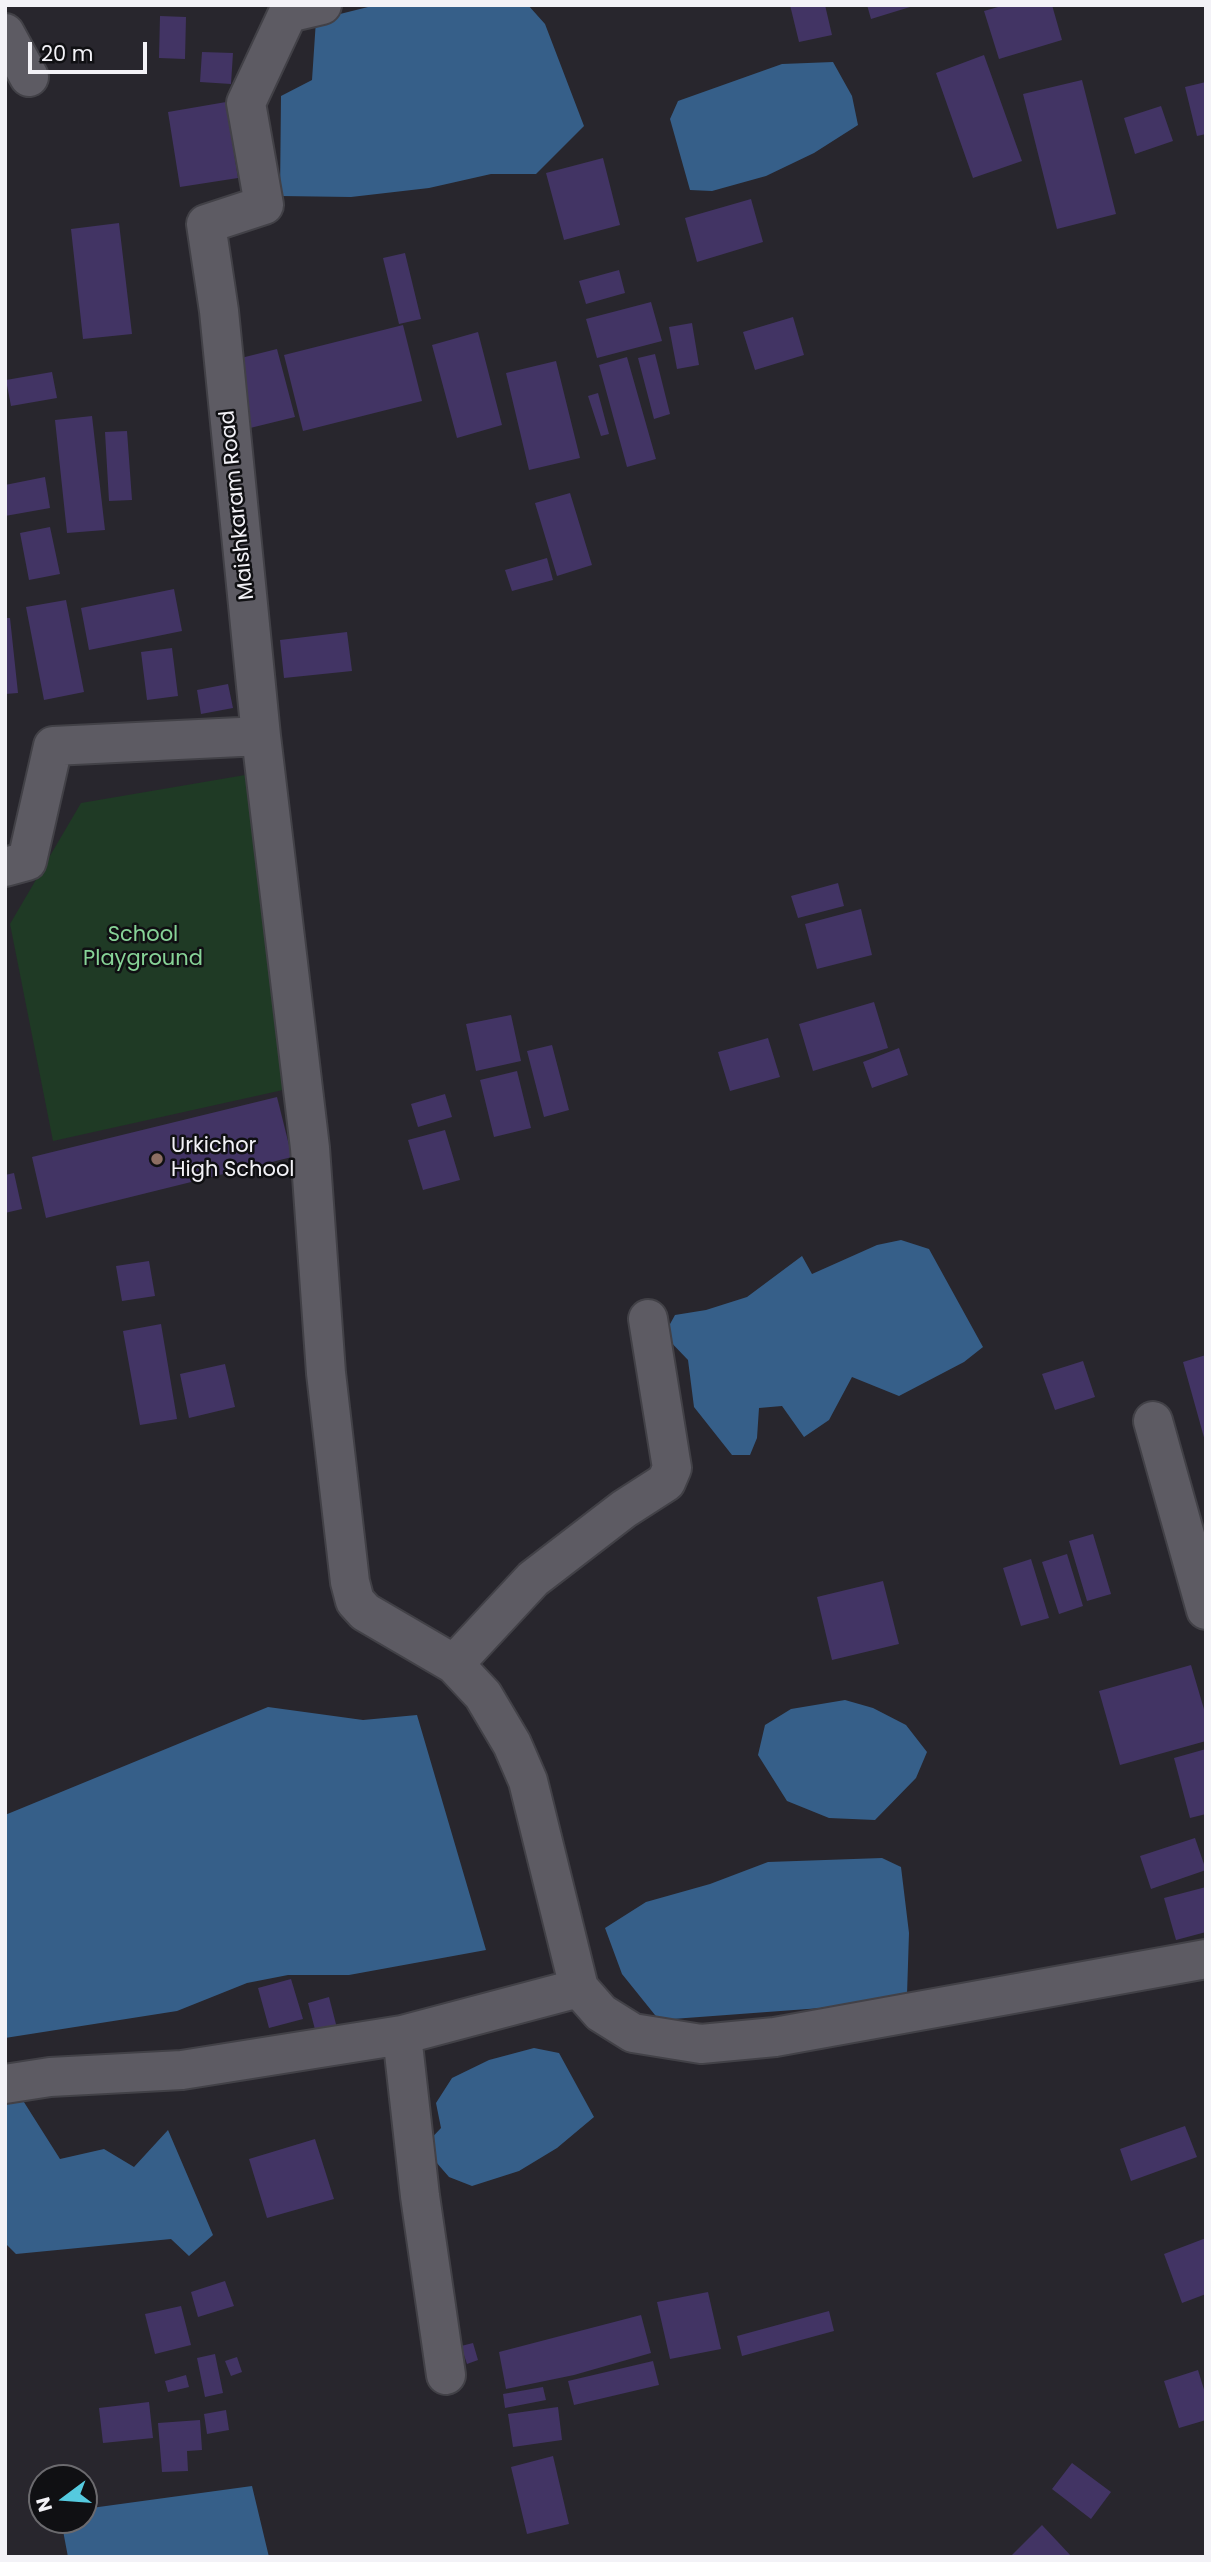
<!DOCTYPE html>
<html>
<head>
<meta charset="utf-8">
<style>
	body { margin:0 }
	#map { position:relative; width:1211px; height:2562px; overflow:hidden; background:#28262d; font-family:Poppins,sans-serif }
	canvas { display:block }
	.frame { position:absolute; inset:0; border:7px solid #f3f2f7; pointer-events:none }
	.north { position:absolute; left:28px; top:2464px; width:70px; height:70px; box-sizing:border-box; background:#101013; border:2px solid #6b6a6e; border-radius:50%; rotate:254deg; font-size:19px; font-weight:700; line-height:28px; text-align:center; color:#f3f2f7 }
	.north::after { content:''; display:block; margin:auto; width:24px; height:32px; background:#55cadf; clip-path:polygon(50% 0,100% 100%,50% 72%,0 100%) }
	.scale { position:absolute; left:28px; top:42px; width:119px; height:32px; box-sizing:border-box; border:4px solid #f3f2f7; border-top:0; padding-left:9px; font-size:21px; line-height:24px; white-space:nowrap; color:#f3f2f7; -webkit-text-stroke:5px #101013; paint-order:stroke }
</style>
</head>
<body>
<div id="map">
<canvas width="1211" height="2562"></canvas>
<div class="frame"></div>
<div class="north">N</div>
<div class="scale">20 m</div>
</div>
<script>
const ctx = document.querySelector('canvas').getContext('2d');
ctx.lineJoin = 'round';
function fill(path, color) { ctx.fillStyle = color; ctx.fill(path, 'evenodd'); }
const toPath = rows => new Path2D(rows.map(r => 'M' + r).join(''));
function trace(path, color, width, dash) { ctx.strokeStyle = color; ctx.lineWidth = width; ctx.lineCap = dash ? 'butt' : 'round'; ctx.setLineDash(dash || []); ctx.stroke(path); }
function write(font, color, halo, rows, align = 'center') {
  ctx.font = font + ' Poppins,sans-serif'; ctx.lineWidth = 5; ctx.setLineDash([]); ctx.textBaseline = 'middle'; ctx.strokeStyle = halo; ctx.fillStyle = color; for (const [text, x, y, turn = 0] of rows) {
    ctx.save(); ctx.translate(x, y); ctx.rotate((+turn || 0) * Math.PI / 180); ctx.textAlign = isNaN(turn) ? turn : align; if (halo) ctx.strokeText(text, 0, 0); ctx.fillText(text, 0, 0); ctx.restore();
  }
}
const green = toPath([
	[251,774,283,1090,53,1141,10,924,81,803]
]);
const water = toPath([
	[376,5,528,5,545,24,584,126,536,174,491,174,429,188,351,197,280,196,281,96,312,80,316,20],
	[833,62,852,96,858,125,814,153,766,176,712,191,690,190,670,119,678,101,782,64],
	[901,1240,929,1249,983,1347,964,1362,899,1396,852,1377,829,1420,804,1437,782,1406,759,1408,757,1438,750,1455,732,1455,694,1407,688,1360,664,1335,675,1315,706,1310,747,1297,802,1256,812,1274,877,1245],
	[845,1700,873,1708,906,1725,927,1752,916,1778,875,1820,829,1818,787,1801,758,1755,765,1725,791,1709],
	[268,1707,363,1720,417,1715,486,1950,349,1975,288,1975,247,1983,177,2011,5,2038,5,1815],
	[882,1858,901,1867,909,1933,907,1995,821,2008,659,2020,622,1974,605,1928,646,1902,710,1884,768,1862],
	[534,2048,559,2053,594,2117,557,2148,519,2171,472,2186,449,2177,423,2147,441,2128,436,2103,452,2078,489,2060],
	[22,2099,60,2159,104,2149,134,2167,168,2130,213,2235,189,2256,171,2239,16,2254,5,2243,5,2105],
	[252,2486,269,2557,68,2557,61,2520,84,2520,84,2509]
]);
const building = toPath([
	[790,5,825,5,832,35,799,42],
	[867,5,909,5,910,7,871,19],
	[1005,5,1052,5,1062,40,999,59,984,11],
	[160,16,186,17,185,59,159,58],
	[202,52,233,53,231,84,200,82],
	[984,55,1022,161,973,178,936,73],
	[1082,80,1116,214,1057,229,1023,94],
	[1206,82,1206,134,1197,136,1185,87],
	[226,102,238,178,180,187,168,112],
	[1161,106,1173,141,1135,154,1124,118],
	[603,158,620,225,564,240,546,173],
	[751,199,763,242,697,262,685,218],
	[119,223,132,334,83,339,71,229],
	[405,253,421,319,399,324,383,258],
	[619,270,625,293,586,304,579,281],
	[651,302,662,341,597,358,586,319],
	[793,317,804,355,755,370,743,332],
	[692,323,699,365,677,369,669,327],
	[403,325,422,401,303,431,284,355],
	[478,332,502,425,457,438,432,345],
	[277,349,295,417,246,429,229,361],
	[655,354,670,414,654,419,638,358],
	[627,357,656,459,627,467,599,365],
	[556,361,580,458,529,470,506,373],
	[52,372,57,398,11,406,6,380],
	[598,393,609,434,601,436,588,396],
	[92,416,105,530,67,533,55,420],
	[127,431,132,500,109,501,105,432],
	[45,477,50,508,5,516,5,485],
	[570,493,592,565,557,576,535,503],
	[50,527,60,574,29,580,20,533],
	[547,558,553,580,512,591,505,570],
	[174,589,182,631,89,650,81,608],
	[66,600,84,692,44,700,26,607],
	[5,618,10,618,18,693,5,694],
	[347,632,352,671,284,678,280,640],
	[172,648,178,696,147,700,141,652],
	[228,684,233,708,201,714,197,690],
	[838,883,844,906,798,918,791,896],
	[861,909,872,955,817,969,805,924],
	[874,1002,888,1048,813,1071,799,1024],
	[511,1015,521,1061,476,1071,466,1024],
	[768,1038,780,1077,730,1091,718,1052],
	[552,1045,569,1110,544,1117,527,1051],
	[899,1048,908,1075,872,1088,863,1062],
	[517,1071,531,1128,494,1137,480,1080],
	[445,1094,452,1117,418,1127,411,1104],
	[277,1097,292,1157,46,1218,32,1157],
	[445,1130,460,1180,423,1190,408,1140],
	[14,1173,22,1209,5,1213,5,1175],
	[149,1261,155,1296,122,1301,116,1266],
	[161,1324,177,1419,140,1425,123,1331],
	[1206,1355,1206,1441,1205,1441,1183,1362],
	[1083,1361,1095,1397,1055,1410,1042,1374],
	[225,1364,235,1407,189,1418,180,1374],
	[1093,1534,1111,1594,1087,1601,1069,1541],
	[1067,1554,1083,1606,1059,1614,1042,1562],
	[1031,1559,1049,1618,1021,1626,1003,1568],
	[883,1581,899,1644,832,1660,817,1597],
	[1191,1665,1206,1716,1206,1741,1120,1765,1099,1691],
	[1206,1749,1206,1814,1190,1818,1174,1758],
	[1195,1838,1206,1870,1151,1889,1140,1856],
	[1206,1887,1206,1932,1176,1940,1164,1898],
	[291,1979,303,2019,269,2028,258,1988],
	[329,1997,338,2032,317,2037,308,2003],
	[1185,2126,1197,2157,1131,2181,1120,2149],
	[315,2139,334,2199,267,2218,249,2159],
	[1206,2238,1206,2294,1182,2303,1164,2254],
	[225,2281,234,2306,198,2317,191,2292],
	[708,2292,721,2349,670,2359,657,2302],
	[181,2306,191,2345,155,2354,145,2314],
	[829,2311,834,2331,742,2356,737,2336],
	[641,2315,651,2353,574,2375,506,2389,499,2352],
	[473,2343,478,2360,467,2364,461,2346],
	[215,2354,223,2393,205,2397,197,2358],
	[237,2357,242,2372,231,2376,225,2361],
	[653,2361,659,2385,574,2405,568,2381],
	[1198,2370,1206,2396,1206,2420,1179,2428,1164,2381],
	[186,2375,189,2387,168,2392,165,2381],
	[543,2387,546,2400,505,2408,503,2394],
	[149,2402,153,2438,103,2443,99,2408],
	[558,2407,562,2440,513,2447,508,2414],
	[226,2410,229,2430,207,2434,204,2414],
	[200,2420,202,2450,187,2451,188,2471,162,2472,158,2423],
	[553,2456,569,2524,527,2534,511,2467],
	[1072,2463,1111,2492,1091,2519,1052,2489],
	[1042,2525,1072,2557,1010,2557]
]);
const minor = toPath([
	[5,33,29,77],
	[5,867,27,861,53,746,261,736],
	[1153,1421,1206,1610],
	[454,1664,533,1579,624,1509,666,1482,672,1468,648,1319],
	[579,1988,601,2013,633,2033,701,2044,775,2037,1206,1959],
	[402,2035,420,2196,446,2375],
	[5,2084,50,2077,182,2070,402,2035,579,1988,528,1781,512,1744,483,1695,454,1664,365,1612,355,1601,350,1582,326,1373,310,1148,261,736,219,311,206,224,264,205,246,103,288,13,322,5]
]);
const markers = [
	[157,1159,7,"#8d6e63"]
];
const streetNames = [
	["Maishkaram Road",238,505,-96]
];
const parkNames = [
	["School",143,936],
	["Playground",143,960]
];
const poiNames = [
	["Urkichor",171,1147],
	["High School",171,1171]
];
fill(green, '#1f3a25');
fill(water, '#365f89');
fill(building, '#423464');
trace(minor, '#424147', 42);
trace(minor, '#5d5b63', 38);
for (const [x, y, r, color] of markers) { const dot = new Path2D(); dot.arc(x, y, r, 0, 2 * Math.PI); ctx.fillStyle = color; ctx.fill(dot); trace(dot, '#101013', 2.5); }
write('21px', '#f3f2f7', '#101013', streetNames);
write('21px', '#87d397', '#101013', parkNames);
write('21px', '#f3f2f7', '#101013', poiNames, 'left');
</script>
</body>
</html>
